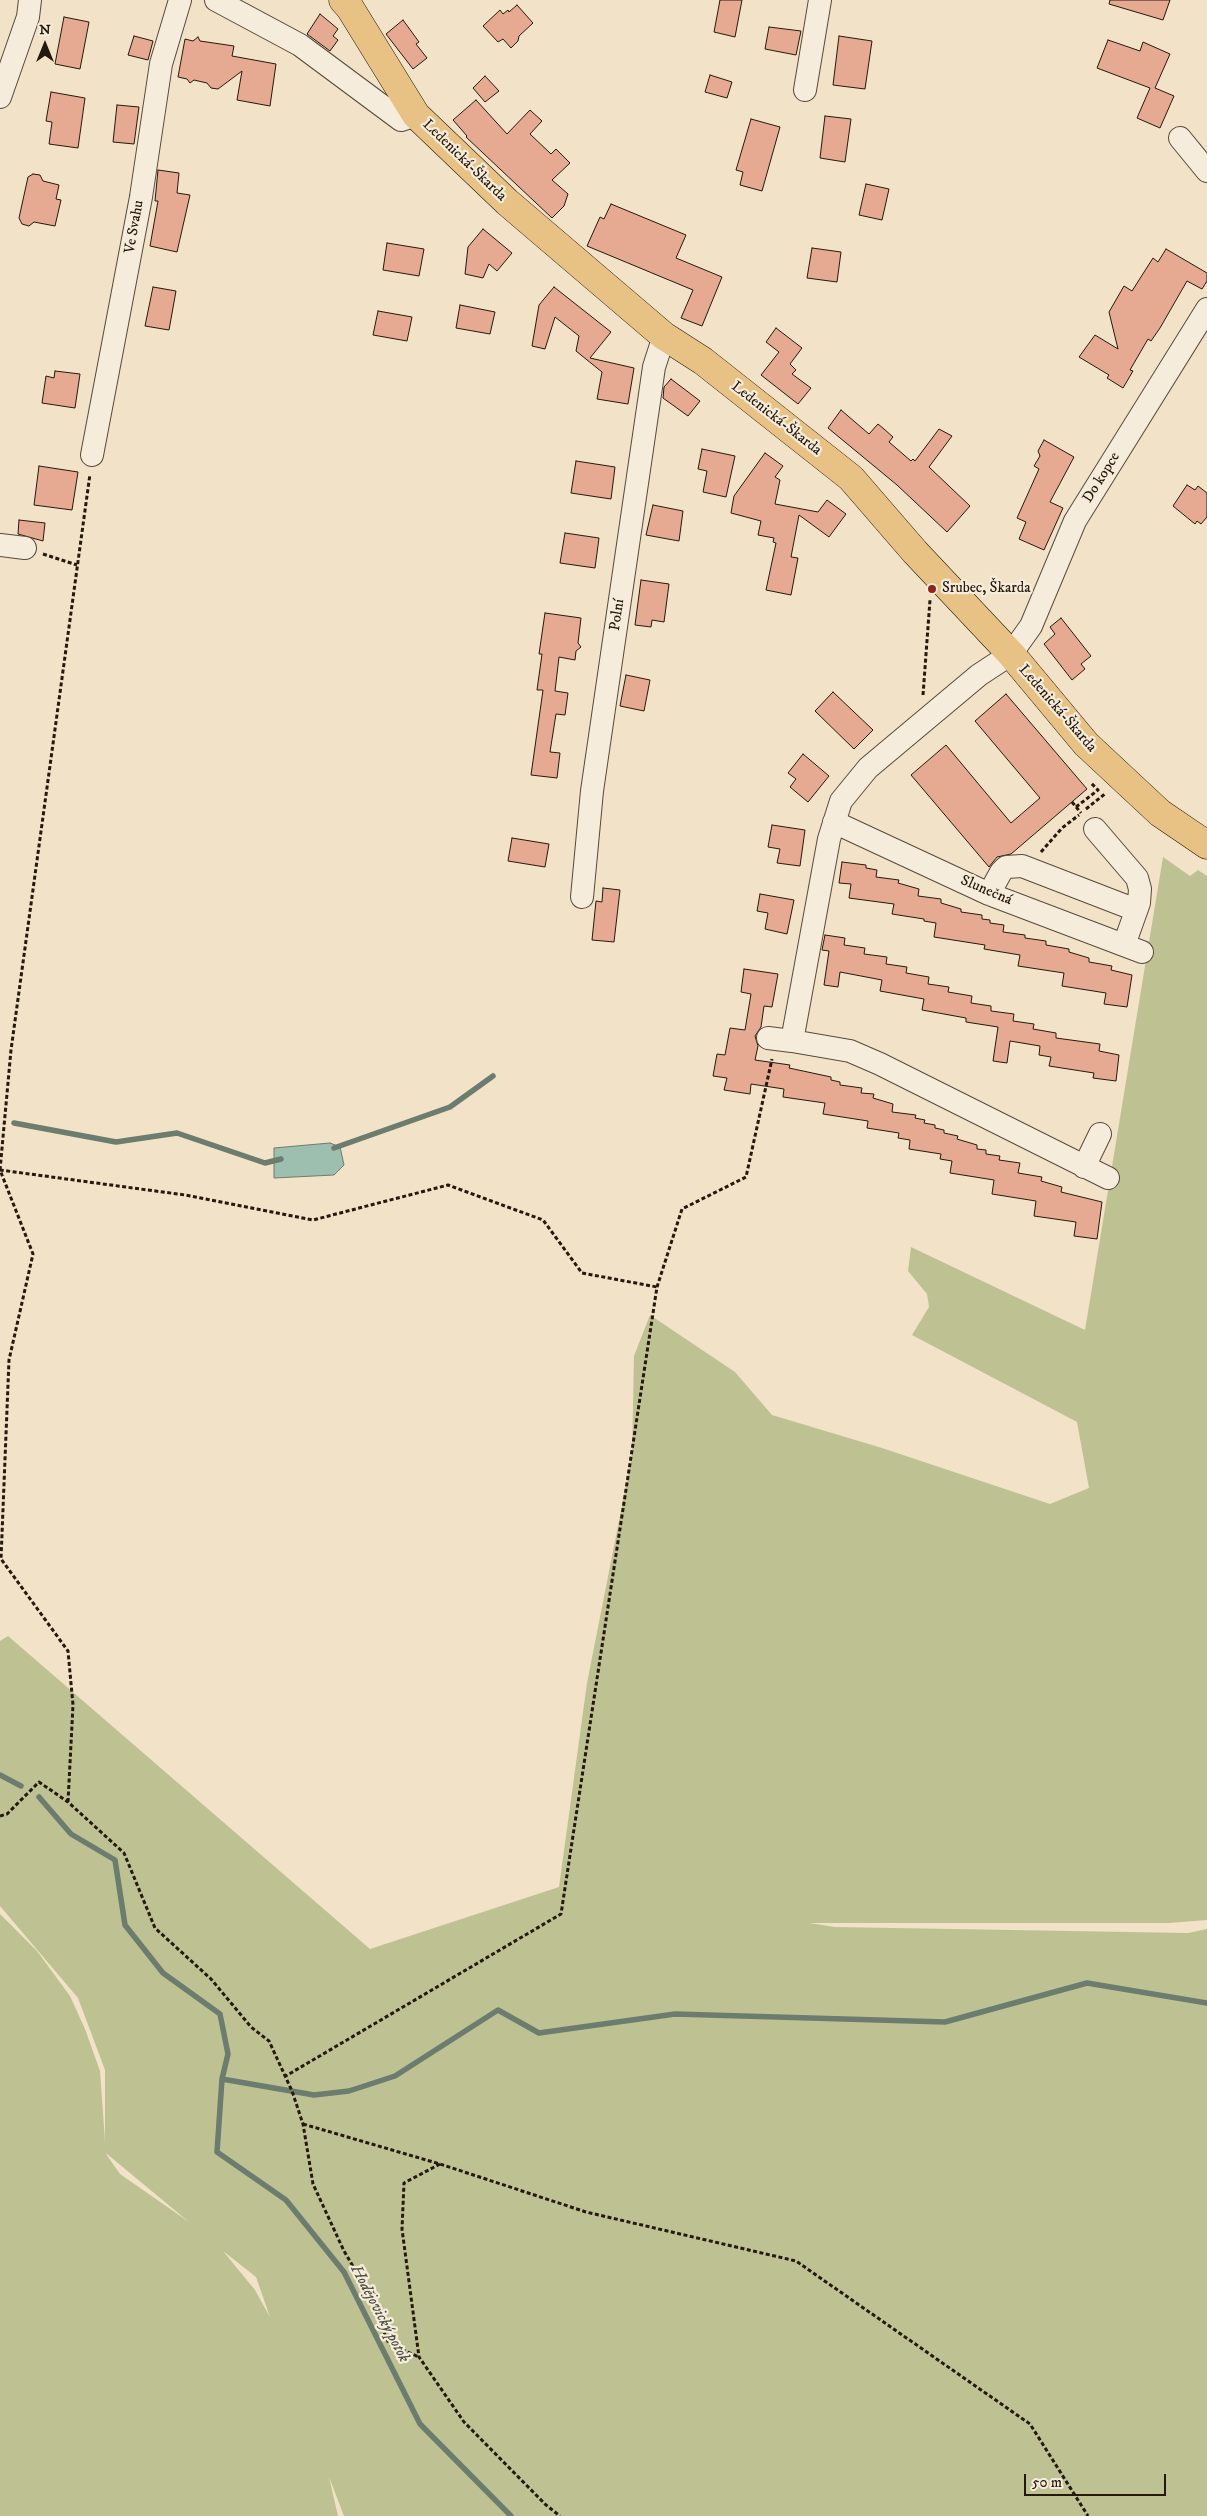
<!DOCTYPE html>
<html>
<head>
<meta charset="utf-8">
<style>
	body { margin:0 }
	#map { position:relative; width:1207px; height:2516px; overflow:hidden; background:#f1e2c8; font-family:"IM FELL DW Pica",serif }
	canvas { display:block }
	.north { position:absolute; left:20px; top:20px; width:50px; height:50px; -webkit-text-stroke:4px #f6ecdb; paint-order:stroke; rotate:0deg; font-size:14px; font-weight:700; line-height:20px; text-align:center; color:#25180c }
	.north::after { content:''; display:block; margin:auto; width:18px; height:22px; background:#25180c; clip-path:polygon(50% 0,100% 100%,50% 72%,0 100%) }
	.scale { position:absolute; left:1024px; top:2474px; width:142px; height:22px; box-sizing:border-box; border:2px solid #25180c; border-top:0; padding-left:6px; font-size:15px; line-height:18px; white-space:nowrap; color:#25180c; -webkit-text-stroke:4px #f6ecdb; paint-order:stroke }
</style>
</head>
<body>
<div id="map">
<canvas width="1207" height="2516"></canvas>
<div class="north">N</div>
<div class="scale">50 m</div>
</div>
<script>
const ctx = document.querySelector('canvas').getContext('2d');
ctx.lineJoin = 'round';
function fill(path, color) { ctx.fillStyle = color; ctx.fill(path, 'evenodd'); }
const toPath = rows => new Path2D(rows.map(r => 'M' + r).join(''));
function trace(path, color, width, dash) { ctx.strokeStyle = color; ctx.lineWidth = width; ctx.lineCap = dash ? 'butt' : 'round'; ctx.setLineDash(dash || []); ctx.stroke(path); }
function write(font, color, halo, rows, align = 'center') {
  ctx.font = font + ' "IM FELL DW Pica",serif'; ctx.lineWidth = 4.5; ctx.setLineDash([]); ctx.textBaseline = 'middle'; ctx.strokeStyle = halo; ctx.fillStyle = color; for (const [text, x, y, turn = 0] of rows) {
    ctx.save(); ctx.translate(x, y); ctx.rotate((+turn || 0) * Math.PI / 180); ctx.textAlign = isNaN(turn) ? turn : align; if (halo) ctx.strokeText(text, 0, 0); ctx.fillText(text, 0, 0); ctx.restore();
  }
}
const green = toPath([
	[1163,857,1190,876,1198,870,1207,876,1207,1920,1169,1923,809,1923,835,1927,1188,1933,1207,1929,1207,2516,344,2516,329,2477,338,2516,0,2516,0,1914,37,1951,70,1996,85,2029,100,2071,105,2141,105,2070,78,1998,0,1906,0,1641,8,1636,370,1949,559,1887,587,1683,632,1455,634,1356,650,1315,735,1372,772,1415,882,1448,1050,1504,1089,1488,1077,1422,912,1335,929,1307,927,1294,908,1271,911,1247,1085,1330],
	[106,2154,107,2154,189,2222,120,2174],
	[223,2251,256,2277,270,2317,255,2290]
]);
const water = toPath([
	[330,1143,340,1147,344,1165,334,1175,274,1178,274,1148,330,1143]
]);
const stream = toPath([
	[14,1123,116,1142,177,1133,265,1163,281,1159],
	[334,1148,450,1107,493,1076],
	[0,1775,21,1786],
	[39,1797,71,1834,115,1860,125,1925,163,1973,220,2014,228,2054,222,2079,217,2152,286,2200,344,2272,420,2424,511,2516],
	[222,2079,314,2095,349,2091,395,2076,498,2010,539,2033,675,2014,945,2022,1087,1983,1207,2003]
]);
const building = toPath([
	[720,0,742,0,735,37,714,32,720,0],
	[1110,0,1170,0,1163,20,1109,4,1110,0],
	[517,5,533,23,519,36,518,41,511,48,503,39,498,42,483,26,500,10,503,14,508,10,509,12,517,5],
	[320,14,338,29,333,36,338,40,330,51,307,34,320,14],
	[64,17,89,22,80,69,55,64,64,17],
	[403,20,419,42,416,44,427,58,413,69,386,34,403,20],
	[769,27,801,31,796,55,765,49,769,27],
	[134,36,153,41,148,60,128,55,134,36],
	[839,36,872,41,865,89,833,85,839,36],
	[198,37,200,41,234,46,232,56,276,64,270,106,237,100,242,71,218,89,211,88,207,83,194,80,190,83,187,79,178,77,185,39,193,41,198,37],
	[1108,40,1140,51,1143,42,1170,54,1155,88,1174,96,1160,128,1137,118,1150,88,1097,68,1108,40],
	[710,75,732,82,727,98,705,92,710,75],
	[485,76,499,91,485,102,473,88,485,76],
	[51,92,85,98,78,148,49,144,52,122,46,121,51,92],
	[476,100,507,134,530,110,542,121,530,134,551,154,556,149,570,163,552,180,568,194,564,206,552,218,466,137,467,136,453,120,476,100],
	[117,105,139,107,134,144,113,142,117,105],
	[825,116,851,119,845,162,820,158,825,116],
	[751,119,780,127,762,191,740,185,743,172,736,170,751,119],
	[158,170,179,173,177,193,190,195,177,252,150,246,158,201,155,201,158,170],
	[33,174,40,175,43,181,59,185,56,199,61,200,55,226,34,222,29,226,22,224,19,218,28,177,33,174],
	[866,184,889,189,882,220,859,215,866,184],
	[611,204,686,235,676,258,722,277,702,326,681,318,693,290,587,246,600,217,604,219,611,204],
	[483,229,512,253,497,271,489,264,483,278,465,274,468,247,483,229],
	[387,243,424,249,419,276,383,270,387,243],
	[812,248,841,252,837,282,807,278,812,248],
	[1166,249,1207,273,1207,281,1202,289,1187,281,1160,328,1151,341,1148,339,1130,370,1133,371,1123,388,1107,378,1109,375,1079,357,1095,335,1118,349,1109,312,1124,286,1132,291,1153,258,1158,262,1166,249],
	[153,287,176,291,169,330,145,326,153,287],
	[554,287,611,332,590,358,634,368,628,404,597,399,602,372,576,351,579,336,555,317,545,349,532,346,539,305,554,287],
	[460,305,495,312,490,334,456,328,460,305],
	[378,311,412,317,407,341,373,335,378,311],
	[776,328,802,348,790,364,796,370,792,374,811,388,798,404,761,375,779,352,766,342,776,328],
	[55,371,80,374,75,408,42,403,46,376,54,378,55,371],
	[671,379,700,401,688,416,663,398,664,387,671,379],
	[841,410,869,434,878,424,884,429,893,437,889,442,911,461,913,459,915,461,939,429,952,436,929,467,970,506,947,532,897,485,828,428,841,410],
	[1044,440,1074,457,1050,502,1063,508,1044,550,1019,539,1026,522,1017,518,1039,469,1034,466,1040,456,1038,451,1044,440],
	[702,449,735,456,726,497,703,492,707,471,698,469,702,449],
	[765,453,783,466,775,477,780,480,775,504,818,512,827,500,846,514,829,537,799,515,791,557,798,558,791,595,766,590,776,543,773,542,774,538,758,535,761,521,731,513,734,496,765,453],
	[576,461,615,467,611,499,571,493,576,461],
	[39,466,78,472,72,510,34,505,39,466],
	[1187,485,1195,490,1198,486,1207,493,1207,517,1201,524,1197,521,1195,524,1173,506,1187,485],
	[653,505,683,511,679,541,646,535,653,505],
	[19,520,45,523,43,541,18,534,19,520],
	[565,533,599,538,595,568,560,563,565,533],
	[641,580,669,584,664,622,652,620,651,627,635,625,641,580],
	[545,613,581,618,578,643,581,647,576,651,575,660,559,657,555,691,568,693,565,715,556,714,550,752,560,753,557,778,531,775,543,690,537,690,542,654,539,654,545,613],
	[1061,618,1091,656,1081,664,1085,669,1072,680,1044,644,1055,634,1050,627,1061,618],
	[626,675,650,680,644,711,620,706,626,675],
	[833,692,873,730,854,749,815,711,833,692],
	[1006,694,1087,789,1011,854,997,857,989,867,911,775,946,745,1011,823,1040,798,975,721,1006,694],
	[803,754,829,776,808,802,790,787,796,779,788,773,803,754],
	[772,825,805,830,800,866,777,863,780,849,768,847,772,825],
	[512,838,549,844,545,867,508,861,512,838],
	[842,862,866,865,866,868,877,870,876,877,899,880,898,883,919,889,918,896,941,899,941,903,961,909,961,912,982,915,982,919,990,920,990,923,1004,925,1003,932,1025,935,1025,938,1046,941,1046,945,1069,949,1069,952,1089,958,1089,962,1112,966,1111,970,1132,975,1127,1007,1104,1004,1106,993,1062,986,1064,973,1018,966,1020,955,984,949,985,945,934,937,936,923,924,921,924,919,892,914,894,904,849,898,851,884,839,883,842,862],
	[603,888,620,890,614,942,592,940,596,901,602,902,603,888],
	[760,894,794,900,787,934,765,929,768,913,757,911,760,894],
	[825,935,845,938,844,945,865,948,864,954,887,957,886,964,907,967,906,973,929,977,928,984,949,987,948,992,972,996,971,1003,991,1006,991,1011,1014,1014,1013,1021,1034,1024,1033,1029,1056,1033,1056,1038,1100,1044,1099,1051,1119,1055,1116,1081,1093,1078,1094,1073,1049,1066,1051,1057,1039,1055,1040,1046,1010,1041,1007,1063,993,1061,998,1027,966,1022,966,1018,922,1010,924,999,880,991,882,980,840,972,838,987,824,985,829,951,822,950,825,935],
	[744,969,778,974,772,1007,764,1006,761,1027,755,1036,758,1046,755,1060,790,1065,789,1068,831,1077,831,1080,840,1082,840,1085,862,1088,861,1093,874,1094,873,1098,893,1104,892,1112,916,1115,915,1118,925,1120,924,1123,935,1125,935,1128,944,1130,944,1133,958,1136,957,1139,977,1145,977,1149,986,1150,986,1154,1000,1156,999,1160,1020,1163,1018,1173,1042,1177,1041,1181,1062,1187,1061,1192,1102,1202,1097,1239,1074,1236,1076,1222,1034,1216,1036,1201,992,1194,994,1180,950,1173,952,1161,940,1159,941,1154,909,1149,910,1140,898,1138,899,1133,867,1128,868,1121,823,1114,825,1103,783,1097,784,1089,751,1084,750,1094,724,1090,727,1078,713,1076,717,1054,725,1055,730,1028,745,1030,751,994,741,992,744,969]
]);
const path = toPath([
	[43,554,77,565],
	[923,695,930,600],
	[1072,802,1081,813],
	[1076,807,1098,790,1091,783],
	[1086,809,1106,793],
	[1041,852,1062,828,1079,815],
	[0,1170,11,1050,90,474],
	[68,1802,73,1705,68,1651,1,1559,9,1360,33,1254,0,1170,185,1195,313,1220,448,1185,543,1220,582,1273,657,1287],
	[0,1816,7,1814,39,1782,68,1802,124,1853,155,1928,211,1979,251,2027,269,2041,292,2091,303,2124,313,2184,344,2251,364,2285,389,2344,419,2357],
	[284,2077,561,1914,657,1287,682,1209,746,1177,772,1059],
	[303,2124,440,2164,586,2212,796,2261,1030,2424,1088,2516],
	[440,2164,404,2183,402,2229,419,2357,464,2422,546,2505,560,2516]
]);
const minor = toPath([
	[216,0,300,45,401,120,416,115],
	[805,90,820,0],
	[0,97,28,17,30,0],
	[1180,138,1207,171],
	[92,455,141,197,161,64,180,0],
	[0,545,25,548],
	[834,822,989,894,1142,952],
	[1095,829,1137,878,1140,889,1139,903,1124,945],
	[989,894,1001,872,1006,867,1022,866,1136,910],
	[582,897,592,791,654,367,664,336],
	[768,1038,792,1041],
	[1084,1167,1100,1134],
	[1108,1178,880,1064,850,1051,792,1041,829,839,841,801,868,768,979,675,1011,654,1031,626,1075,521,1207,309]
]);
const major = toPath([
	[343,0,350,8,416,115,507,202,664,336,703,361,851,478,915,552,1011,654,1086,744,1160,813,1207,845]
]);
const markers = [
	[932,589,5,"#8f2418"]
];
const streetNames = [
	["Ledenická-Škarda",464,161,44],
	["Ve Svahu",135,227,-80],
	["Ledenická-Škarda",776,419,38],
	["Do kopce",1102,478,-58],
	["Polní",618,615,-82],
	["Ledenická-Škarda",1057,709,49],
	["Slunečná",986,891,23]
];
const poiNames = [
	["Srubec, Škarda",942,589]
];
const waterNames = [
	["Hodějovický potok",379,2314,62]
];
fill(green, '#bec293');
fill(water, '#9cbfaf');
trace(water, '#6c7c6e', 1);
trace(stream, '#6c7c6e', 5.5);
fill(building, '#e5aa91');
trace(building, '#25180c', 1);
trace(minor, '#584a3b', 24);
trace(major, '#25180c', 29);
trace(path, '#25180c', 3, [4, 2.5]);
trace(minor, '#f6ecdb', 22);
trace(major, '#e8c184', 28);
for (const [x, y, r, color] of markers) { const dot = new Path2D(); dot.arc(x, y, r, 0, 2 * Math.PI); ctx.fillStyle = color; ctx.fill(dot); trace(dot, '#f6ecdb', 2); }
write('15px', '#25180c', '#f6ecdb', streetNames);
write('15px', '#25180c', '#f6ecdb', poiNames, 'left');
write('italic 16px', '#4f5245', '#f6ecdb', waterNames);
</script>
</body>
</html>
